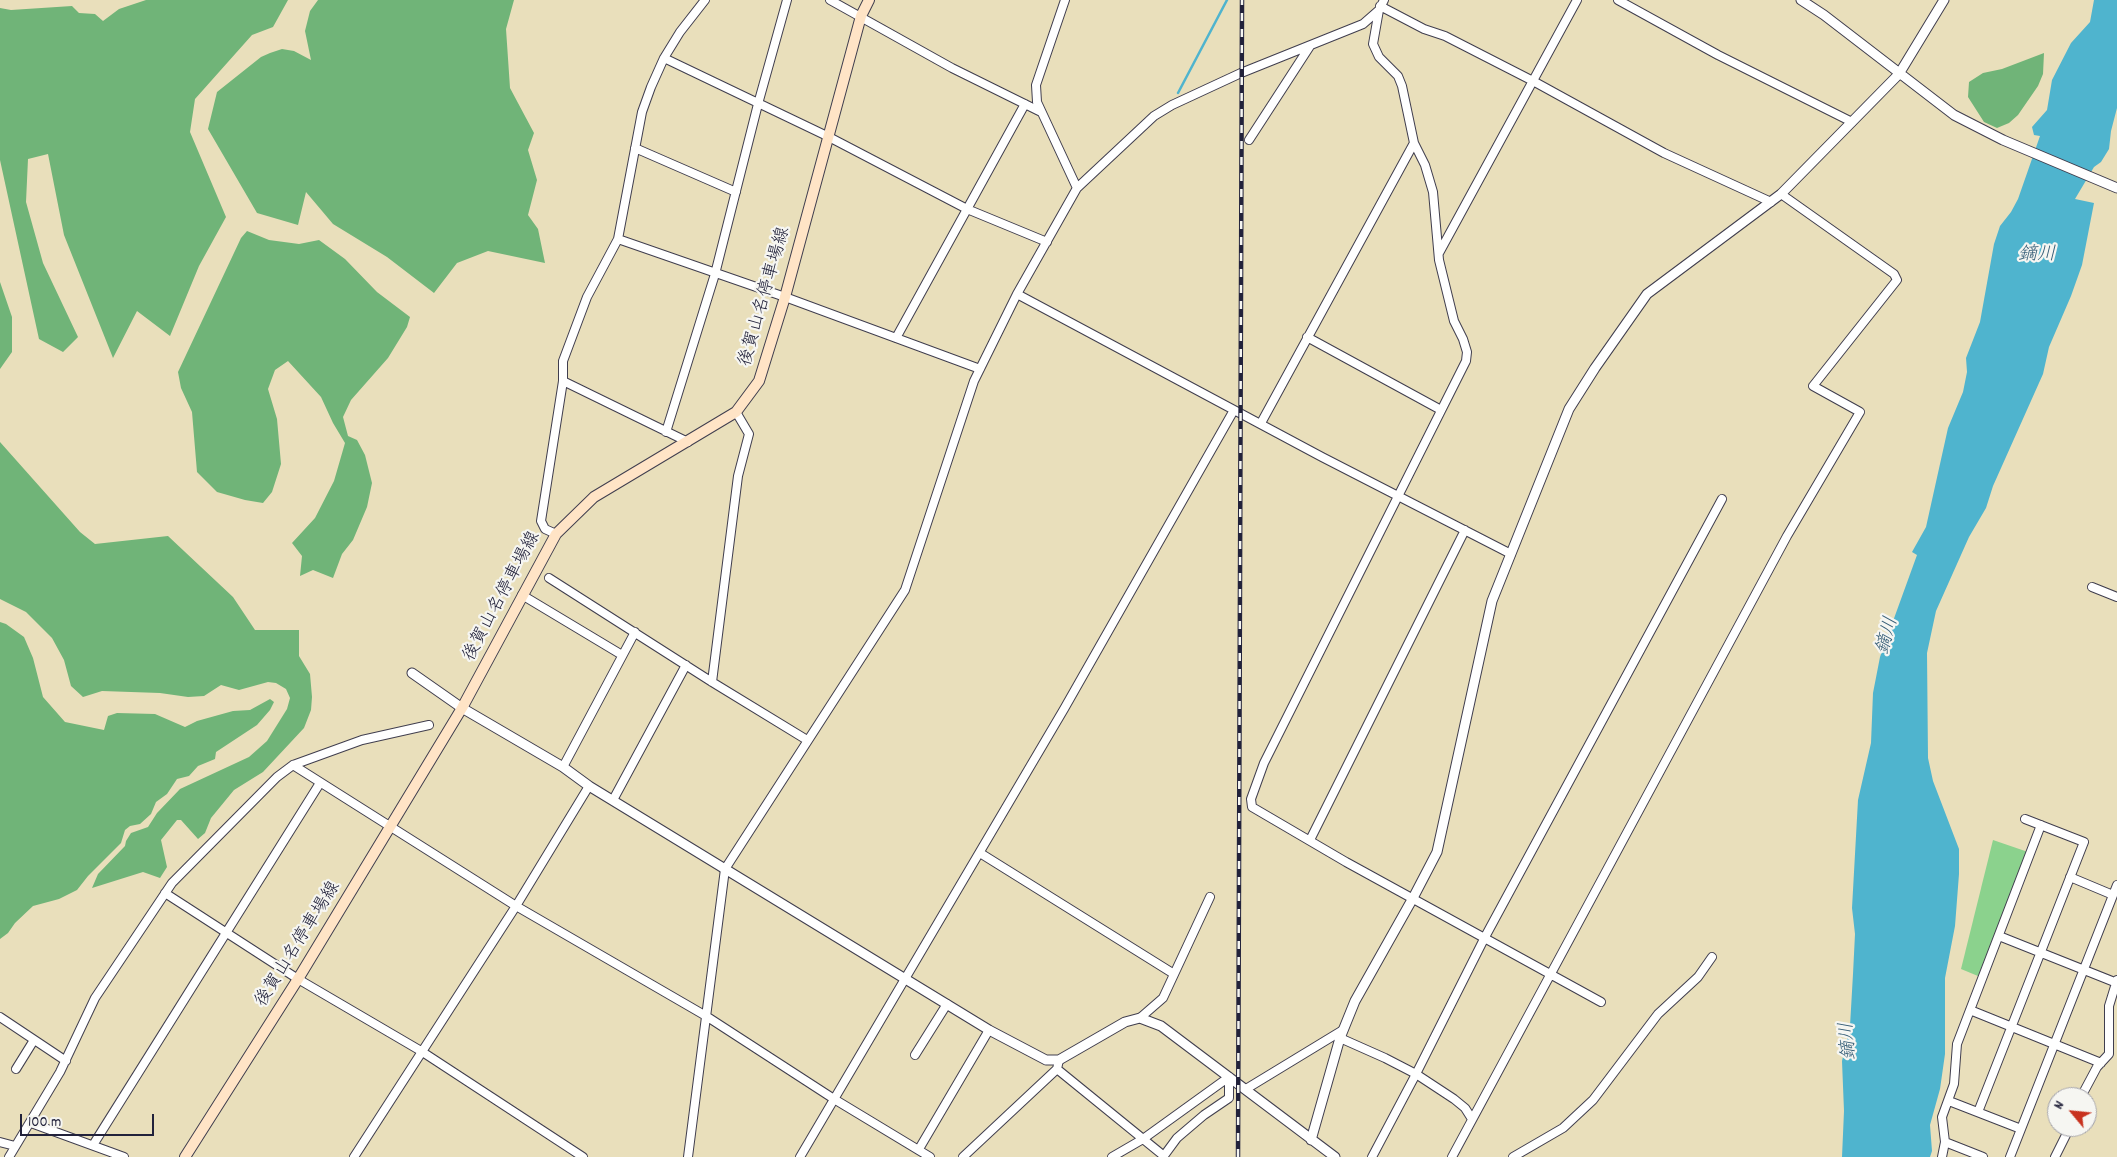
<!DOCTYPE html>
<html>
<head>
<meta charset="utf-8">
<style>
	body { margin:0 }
	#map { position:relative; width:2117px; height:1157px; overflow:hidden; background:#e9dfbb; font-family:Dekko,sans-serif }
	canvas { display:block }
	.north { position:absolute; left:2047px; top:1087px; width:50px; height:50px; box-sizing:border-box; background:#f6f6f2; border:1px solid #a1a1a9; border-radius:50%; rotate:298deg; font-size:14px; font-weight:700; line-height:20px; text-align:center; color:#22223b }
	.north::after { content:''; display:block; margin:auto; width:18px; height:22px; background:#c8321e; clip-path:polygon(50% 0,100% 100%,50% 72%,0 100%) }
	.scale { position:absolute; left:20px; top:1114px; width:134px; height:22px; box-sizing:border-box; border:2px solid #22223b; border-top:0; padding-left:6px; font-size:15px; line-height:18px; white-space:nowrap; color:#22223b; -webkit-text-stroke:4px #f6f6f2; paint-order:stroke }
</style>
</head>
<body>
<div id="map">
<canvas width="2117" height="1157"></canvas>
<div class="north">N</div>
<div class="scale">100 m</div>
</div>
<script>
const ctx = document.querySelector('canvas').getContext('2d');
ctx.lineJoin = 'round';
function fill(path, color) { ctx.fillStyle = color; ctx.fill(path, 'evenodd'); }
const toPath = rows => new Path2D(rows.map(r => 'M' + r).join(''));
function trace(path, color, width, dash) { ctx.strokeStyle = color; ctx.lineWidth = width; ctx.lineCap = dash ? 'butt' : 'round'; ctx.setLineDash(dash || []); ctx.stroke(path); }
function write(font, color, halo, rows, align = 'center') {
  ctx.font = font + ' Dekko,"Klee One",sans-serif'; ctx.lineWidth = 4.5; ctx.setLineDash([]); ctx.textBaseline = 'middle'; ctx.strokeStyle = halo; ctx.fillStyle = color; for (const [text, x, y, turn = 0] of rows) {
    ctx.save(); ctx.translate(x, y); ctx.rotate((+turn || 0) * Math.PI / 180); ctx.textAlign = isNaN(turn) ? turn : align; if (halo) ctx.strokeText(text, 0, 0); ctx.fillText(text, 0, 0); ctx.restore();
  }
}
const green = toPath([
	[1993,840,2028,852,1978,976,1961,969]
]);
const forest = toPath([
	[146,0,288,0,273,27,252,35,195,99,190,132,226,217,199,266,170,336,137,311,113,358,64,235,48,154,28,159,26,202,43,263,78,337,63,352,39,339,0,160,0,8,11,10,72,6,79,13,95,14,103,21,119,9],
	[318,0,514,0,506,29,510,88,534,133,528,150,537,180,528,215,538,229,545,263,488,251,457,263,434,293,387,257,333,224,306,192,298,225,257,213,208,129,217,92,261,57,270,53,282,49,294,51,311,60,305,31,310,11],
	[2044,53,2043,74,2038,86,2018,115,2009,123,1997,128,1984,122,1968,97,1969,82,1983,73,2002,69],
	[247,231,269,240,299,244,319,240,345,259,377,292,410,317,407,327,388,358,351,400,343,417,348,436,357,440,365,455,372,483,367,507,353,540,342,554,333,578,313,570,300,576,302,556,292,543,315,518,334,481,345,443,333,423,321,397,288,361,275,370,268,389,277,419,281,464,272,492,263,503,245,500,217,492,197,472,192,412,181,388,178,372,241,238],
	[0,282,12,317,12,352,0,369],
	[0,442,80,532,95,544,168,536,233,597,255,630,299,630,299,656,310,674,312,697,311,710,304,728,263,772,234,790,211,818,205,833,198,839,181,820,177,820,161,840,167,867,160,878,143,872,92,888,98,874,125,846,126,841,131,833,148,827,157,813,180,789,249,757,267,741,287,709,290,698,286,689,276,683,268,682,239,690,221,685,204,696,188,697,160,693,102,691,83,697,71,686,64,660,52,638,26,612,0,599],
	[0,622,6,624,24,637,33,658,43,697,65,722,104,730,108,716,117,713,155,714,185,727,197,721,233,711,250,710,270,699,274,702,270,710,257,725,216,752,215,759,198,766,189,776,177,779,167,794,156,802,151,814,140,824,130,826,125,830,121,843,88,876,77,890,59,899,33,906,15,923,8,933,0,939]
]);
const water = toPath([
	[2094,0,2117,0,2117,108,2111,131,2109,149,2101,162,2094,167,2075,199,2094,203,2082,265,2071,296,2049,347,2043,374,1993,486,1986,508,1969,537,1936,611,1927,653,1928,758,1933,781,1959,849,1959,874,1955,926,1945,978,1945,1054,1940,1089,1930,1125,1932,1151,1930,1157,1842,1157,1844,1111,1842,1061,1850,1026,1853,974,1855,934,1852,908,1858,800,1871,743,1873,693,1880,657,1917,555,1912,552,1926,527,1948,428,1963,392,1967,372,1966,358,1980,322,1994,244,2000,226,2011,212,2018,199,2040,136,2034,135,2032,127,2047,110,2052,80,2071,43,2090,22]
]);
const stream = toPath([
	[1178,93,1227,0]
]);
const minor = toPath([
	[830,0,952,68,1041,112],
	[1065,0,1036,85,1037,102,1077,188],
	[1618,0,1718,55,1852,122],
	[1380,6,1424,29,1445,36,1533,81,1664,153,1771,202],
	[1379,10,1373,44,1379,57,1398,76,1402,86,1414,143,1425,165,1433,192,1439,260,1454,321,1463,339,1467,352,1466,361,1264,763,1251,799,1252,807,1346,862,1601,1002],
	[664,58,827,136,967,209,1047,242],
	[1249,140,1310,46],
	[635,148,736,192],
	[618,239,785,297,980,369],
	[1439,253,1577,0],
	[1017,294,1322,457,1511,554],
	[1307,337,1441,410],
	[896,338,1025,104],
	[563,381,688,442],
	[1261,423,1414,143],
	[666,432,715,274,758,104,787,0],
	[556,534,545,529,541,521,563,381,563,361,587,297,618,239,642,112,651,87,664,58,680,32,705,0],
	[549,578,712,682,807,740],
	[2092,587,2117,597],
	[522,595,622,655],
	[712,682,738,476,749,434,736,412],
	[293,765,516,906,706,1016,834,1099,930,1157],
	[563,767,635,632],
	[613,800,686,665],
	[1310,840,1465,530],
	[980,853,1174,974],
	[2070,877,2113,895],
	[165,893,298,979,421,1051,583,1157],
	[1999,936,2117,983],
	[1970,1010,2101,1063],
	[0,1017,66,1061],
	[1140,1018,1163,998,1210,897],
	[1340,1038,1385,1058,1416,1074,1454,1099,1465,1108,1472,1119],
	[915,1055,947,1004],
	[1059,1060,1057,1069,1164,1156],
	[16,1069,34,1040],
	[1246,1089,1343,1030],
	[2081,1097,2097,1067,2109,1054,2109,1006,2117,980],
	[1949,1101,2021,1129],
	[1978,1112,2084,842,2025,819],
	[31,1123,124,1157],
	[0,1142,15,1146],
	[1945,1142,1983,1157],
	[93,1145,320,783],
	[919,1149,989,1030],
	[9,1157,60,1072,95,998,172,883,277,777,293,765,362,740,429,725],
	[354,1157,516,906,589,786],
	[688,1157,725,869,905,590,974,381,1017,294,1077,188,1154,116,1172,105,1241,73,1363,24,1379,10,1384,0],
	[800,1157,1064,709,1234,410],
	[963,1157,1057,1069],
	[1112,1157,1143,1139,1229,1077],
	[1163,1157,1177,1138,1204,1115,1229,1098,1229,1077],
	[1372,1157,1416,1074,1485,937,1722,499],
	[1452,1157,1787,536,1860,412,1813,386,1897,280,1894,274,1781,194],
	[1513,1157,1563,1128,1593,1100,1658,1014,1698,977,1712,957],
	[1942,1157,1945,1142,1942,1117,1954,1084,1957,1044,2041,825],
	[2010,1157,2117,885],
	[2055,1157,2070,1127]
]);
const tertiary = toPath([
	[1801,0,1824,15,1954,115,2003,140,2117,188],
	[412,673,462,708,563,767,589,786,989,1030,1046,1060,1059,1060,1125,1022,1140,1018,1161,1026,1335,1157],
	[1311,1140,1340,1038,1355,1001,1413,898,1437,852,1492,601,1569,409,1595,368,1647,294,1781,194,1899,74,1944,0]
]);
const secondary = toPath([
	[185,1157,298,979,462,708,556,534,594,497,736,412,759,381,785,297,861,16,869,0]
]);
const rail = toPath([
	[1238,1157,1242,0]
]);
const streetNames = [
	["後賀山名停車場線",766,297,-74],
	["後賀山名停車場線",503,597,-62],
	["後賀山名停車場線",299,945,-58]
];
const waterNames = [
	["鏑川",2037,256],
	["鏑川",1889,636,-75],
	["鏑川",1850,1041,-94]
];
fill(green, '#8bd28d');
fill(forest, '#70b478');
fill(water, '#4fb4ce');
trace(stream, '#4fb4ce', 2.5);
trace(minor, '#403e4e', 10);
trace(tertiary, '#403e4e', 11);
trace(secondary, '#403e4e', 12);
trace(minor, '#fff', 8);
trace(tertiary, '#fff', 9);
trace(secondary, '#ffe4c6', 10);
trace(rail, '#22223b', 4.5);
trace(rail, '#f6f6f2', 2.5, [8]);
write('18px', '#22223b', '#f6f6f2', streetNames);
write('italic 19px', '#345c76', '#f6f6f2', waterNames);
</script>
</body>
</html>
